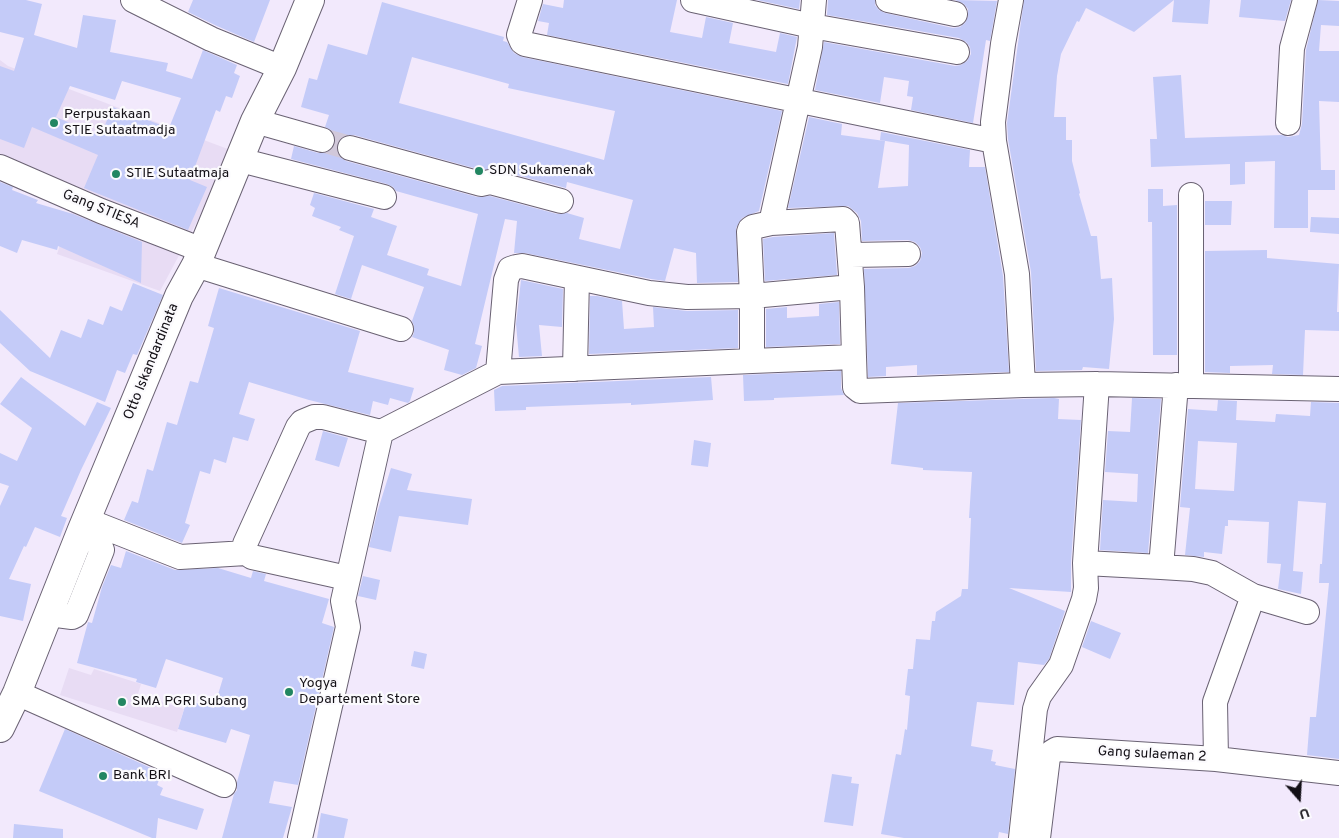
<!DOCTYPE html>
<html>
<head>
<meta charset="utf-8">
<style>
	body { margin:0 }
	#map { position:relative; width:1339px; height:838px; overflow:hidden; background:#f2e9fc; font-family:Overpass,sans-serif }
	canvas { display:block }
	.north { position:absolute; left:1274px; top:773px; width:50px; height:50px; -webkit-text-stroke:4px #fbfafd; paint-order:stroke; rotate:161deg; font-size:14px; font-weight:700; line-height:20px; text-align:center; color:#131016 }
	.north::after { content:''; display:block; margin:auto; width:18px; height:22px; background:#131016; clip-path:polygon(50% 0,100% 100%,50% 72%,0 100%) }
</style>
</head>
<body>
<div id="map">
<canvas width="1339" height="838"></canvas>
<div class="north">U</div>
</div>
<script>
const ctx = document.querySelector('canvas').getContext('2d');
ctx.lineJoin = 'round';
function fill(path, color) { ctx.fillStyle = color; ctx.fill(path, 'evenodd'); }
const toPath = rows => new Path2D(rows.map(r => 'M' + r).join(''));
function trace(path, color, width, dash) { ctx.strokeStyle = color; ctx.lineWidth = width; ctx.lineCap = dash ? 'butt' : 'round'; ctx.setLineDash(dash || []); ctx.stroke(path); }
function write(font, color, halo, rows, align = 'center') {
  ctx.font = font + ' Overpass,sans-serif'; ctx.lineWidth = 4.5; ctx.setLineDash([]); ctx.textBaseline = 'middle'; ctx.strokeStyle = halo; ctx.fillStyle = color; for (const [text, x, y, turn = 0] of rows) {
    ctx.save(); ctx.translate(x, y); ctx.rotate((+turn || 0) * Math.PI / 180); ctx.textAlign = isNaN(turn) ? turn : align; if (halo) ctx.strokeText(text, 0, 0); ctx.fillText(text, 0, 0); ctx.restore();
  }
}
const built = toPath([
	[0,60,8,66,233,151,216,186,160,291,57,254,73,206,0,168],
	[69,668,91,675,94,669,141,684,138,694,184,709,177,732,60,695]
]);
const building = toPath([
	[0,0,26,0,42,4,34,35,77,48,83,15,116,20,110,52,168,63,166,71,192,79,203,50,237,65,234,73,240,76,232,98,226,96,220,112,216,110,190,180,207,187,188,230,84,188,98,155,32,127,24,148,0,139,0,66,14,71,24,38,0,32],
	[122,81,181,98,169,128,113,107,100,136,56,117,70,86,115,100],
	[193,0,270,0,254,42,217,26,188,12],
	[564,0,677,0,670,32,702,38,706,17,733,23,729,43,776,52,780,33,797,37,788,84,547,35,549,23,538,21,543,4,563,8],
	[757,0,800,0,799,9],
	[828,0,875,0,875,5,879,10,885,13,953,28,960,27,965,23,968,16,968,9,964,4,955,0,997,1,990,41,986,40,973,123,911,110,913,97,907,96,909,81,884,77,880,103,815,90,824,42,955,66,961,65,967,61,971,54,970,47,966,42,959,38,827,15],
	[1024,0,1210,0,1208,24,1172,22,1174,0,1134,32,1086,8,1079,22,1077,21,1061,54,1057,76,1054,117,1066,117,1066,140,1072,140,1072,161,1080,193,1079,194,1091,236,1097,236,1101,279,1112,278,1114,319,1109,369,1083,367,1082,370,1036,371,1031,272,1008,139,1007,123],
	[1241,0,1291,0,1285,21,1239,17],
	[1318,0,1339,1,1339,26,1321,25,1319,51,1339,51,1339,102,1319,101,1321,170,1335,170,1335,190,1308,190,1308,228,1274,228,1275,161,1245,162,1245,184,1230,185,1230,164,1151,167,1150,139,1157,139,1153,77,1181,75,1185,138,1282,135,1288,137,1299,135,1302,124,1306,50],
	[382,2,504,37,503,41,507,42,514,53,522,57,782,111,759,211,742,218,736,228,738,282,697,283,696,253,674,248,665,281,651,279,525,253,514,253,517,221,505,219,475,344,482,346,476,368,462,375,444,370,449,350,412,337,414,333,414,326,412,321,424,287,362,265,351,299,335,294,354,236,339,230,341,227,312,216,315,208,310,205,314,193,374,209,371,217,397,226,387,255,429,269,427,275,461,286,478,214,396,191,393,187,387,184,291,159,294,146,318,153,325,153,331,150,335,144,335,136,331,130,325,127,329,115,301,107,309,78,317,80,328,44,367,55],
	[412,57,509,84,508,88,615,111,604,160,399,103],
	[346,135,354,135,481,170,494,169,566,188,567,182,633,200,620,249,579,239,584,218,567,213,557,214,490,196,477,197,346,161,340,157,337,151,337,145,340,139],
	[809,117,842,124,841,135,885,141,878,188,908,186,909,145,880,140,881,132,970,150,969,167,985,167,1003,276,1009,372,917,375,917,365,886,367,886,376,868,377,864,269,909,268,915,266,920,261,922,253,920,247,915,242,908,240,862,241,861,221,857,213,848,206,788,208],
	[0,182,13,187,12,190,38,200,36,203,73,214,142,242,141,283,58,246,57,250,22,240,17,253,0,246],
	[1148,189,1163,189,1163,206,1177,205,1177,355,1153,355,1152,222,1148,222],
	[1205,201,1232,201,1231,225,1205,225],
	[1311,217,1339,218,1339,234,1310,232],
	[834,233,837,275,765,281,763,239,773,237],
	[1267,250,1267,258,1339,264,1337,312,1339,312,1339,331,1305,330,1303,375,1272,374,1273,365,1230,366,1230,373,1205,372,1205,251],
	[521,280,563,289,562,327,539,325,542,356,519,357,516,324],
	[133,283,163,295,137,355,133,354,125,373,117,370,105,402,30,371,0,343,0,310,50,358,61,330,81,338,88,319,103,325,110,306,122,311],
	[219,288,360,331,348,372,414,388,410,401,408,403,390,398,388,405,373,401,370,415,309,400,249,382,239,414,255,419,248,441,233,437,226,463,214,459,210,474,200,471,185,523,190,525,182,543,124,520,132,501,138,503,147,469,153,471,167,422,177,425,190,381,198,383,214,328,208,326],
	[590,296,597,296,622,301,624,329,654,327,653,307,687,311,738,310,738,348,589,354],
	[839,302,840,344,766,347,766,309,787,307,787,318,819,316,819,304],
	[841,371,841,388,844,395,774,398,774,400,744,401,743,375],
	[21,377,85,426,97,402,111,408,81,470,61,516,67,518,60,537,35,527,26,547,24,546,9,579,31,584,23,621,0,616,0,506,9,486,0,483,0,453,17,461,32,428,0,404],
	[711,377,713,400,631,405,631,403,526,407,526,410,495,411,494,390,502,386],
	[1054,398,1059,399,1058,419,1081,420,1071,562,1071,592,1009,588,1065,611,1049,659,1044,665,1018,662,1014,705,977,702,971,746,993,750,991,761,996,762,995,765,1015,769,1008,834,999,832,998,838,904,838,881,834,896,754,901,755,905,729,907,730,910,696,905,695,908,669,913,669,916,639,930,640,932,621,935,621,936,612,961,596,962,589,968,589,970,541,971,518,969,518,972,472,923,470,923,468,891,464,898,403],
	[1132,398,1161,399,1148,553,1100,550,1103,500,1137,502,1138,474,1105,472,1108,431,1130,432],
	[1218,400,1237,401,1236,420,1275,422,1276,414,1310,416,1311,402,1339,403,1339,759,1307,755,1310,717,1316,717,1329,583,1319,583,1320,564,1322,564,1326,503,1298,501,1293,571,1303,572,1301,594,1278,589,1281,564,1267,563,1269,522,1228,520,1228,526,1225,526,1222,554,1204,552,1204,557,1185,555,1190,508,1180,507,1188,409,1217,411],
	[1198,441,1237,443,1234,491,1195,489],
	[323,431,348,438,339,467,315,460],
	[694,440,711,443,708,467,691,465],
	[391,468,412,474,407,490,472,499,468,525,399,516,391,552,369,547,377,513],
	[126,551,175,570,218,568,251,578,253,571,266,574,264,581,329,599,322,623,334,627,298,785,274,781,269,803,292,807,283,838,222,838,234,794,237,790,237,782,250,735,231,729,226,743,178,729,187,700,214,708,223,678,166,659,156,688,136,682,137,679,77,663,88,622,92,623,102,587,111,565,121,568],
	[363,576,380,580,376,600,358,596],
	[1091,621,1121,633,1110,659,1082,647],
	[414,651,427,654,424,669,411,666],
	[65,729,162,773,157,785,163,788,160,795,204,809,197,830,158,818,156,838,152,838,39,791],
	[832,774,852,777,851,783,859,784,853,826,824,822],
	[321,813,348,819,344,838,317,838],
	[14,824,63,829,63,838,13,838]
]);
const minorTunnel = toPath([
	[322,140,350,148]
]);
const minor = toPath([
	[133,0,211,39,282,68],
	[530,0,519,35,522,42,525,44,994,141],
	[693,0,812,26,957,52],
	[888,0,955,14],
	[1011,0,1003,44,993,122,994,141,1017,274,1023,385],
	[255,121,322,140],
	[1288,123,1292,48,1305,0],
	[350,148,481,184,490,182,561,201],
	[240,160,384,197],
	[0,167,101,211,202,250],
	[771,223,810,47,814,0],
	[851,255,908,254],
	[196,265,401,329],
	[852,287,854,357],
	[752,361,854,357,855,387,860,391,1023,385,1097,384,1339,389],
	[575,369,577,278],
	[1191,386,1191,195],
	[86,520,180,557,246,553],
	[1085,563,1161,567,1176,385],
	[1161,567,1193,569,1212,573,1253,596,1215,702,1216,759],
	[347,578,252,557,246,553,245,544,298,427,302,422,314,417,323,417,381,432],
	[1253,596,1307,612],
	[49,614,72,617,76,615,102,550,100,545,81,532],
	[17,693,224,785],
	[300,838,348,627,343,601,381,432,498,372,752,361,752,296,749,232,750,229,753,227,771,223,843,219,847,223,852,287,752,296,687,297,649,293,522,266,516,267,510,269,506,280,498,372],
	[1021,838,1035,709,1039,696,1061,665,1084,599,1086,588,1085,563,1097,384],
	[1038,838,1048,757,1052,752,1057,749,1216,759,1339,773]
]);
const major = toPath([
	[0,728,17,693,81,532,179,296,196,265,255,121,282,68,310,0]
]);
const markers = [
	[54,123,5,"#228661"],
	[479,171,5,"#228661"],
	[116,174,5,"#228661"],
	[289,692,5,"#228661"],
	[122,702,5,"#228661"],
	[103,776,5,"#228661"]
];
const poiNames = [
	["Perpustakaan",64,115],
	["STIE Sutaatmadja",64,131],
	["SDN Sukamenak",489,171],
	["STIE Sutaatmaja",126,174],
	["Yogya",299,684],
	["Departement Store",299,700],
	["SMA PGRI Subang",132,702],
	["Bank BRI",113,776]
];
const streetNames = [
	["Gang STIESA",101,210,22],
	["Otto Iskandardinata",152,362,-68],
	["Gang sulaeman 2",1152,755,3]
];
fill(built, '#e8dcf4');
fill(building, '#c4cbf8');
trace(minorTunnel, '#d1c8da', 24, [24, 12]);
trace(minor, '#6a6273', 26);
trace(major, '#6a6273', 30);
trace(minor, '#fff', 24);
trace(major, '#fff', 28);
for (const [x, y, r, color] of markers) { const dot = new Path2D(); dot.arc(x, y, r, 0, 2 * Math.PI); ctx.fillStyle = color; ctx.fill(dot); trace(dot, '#fbfafd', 2); }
write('14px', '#131016', '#fbfafd', poiNames, 'left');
write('14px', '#131016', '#fbfafd', streetNames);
</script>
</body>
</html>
